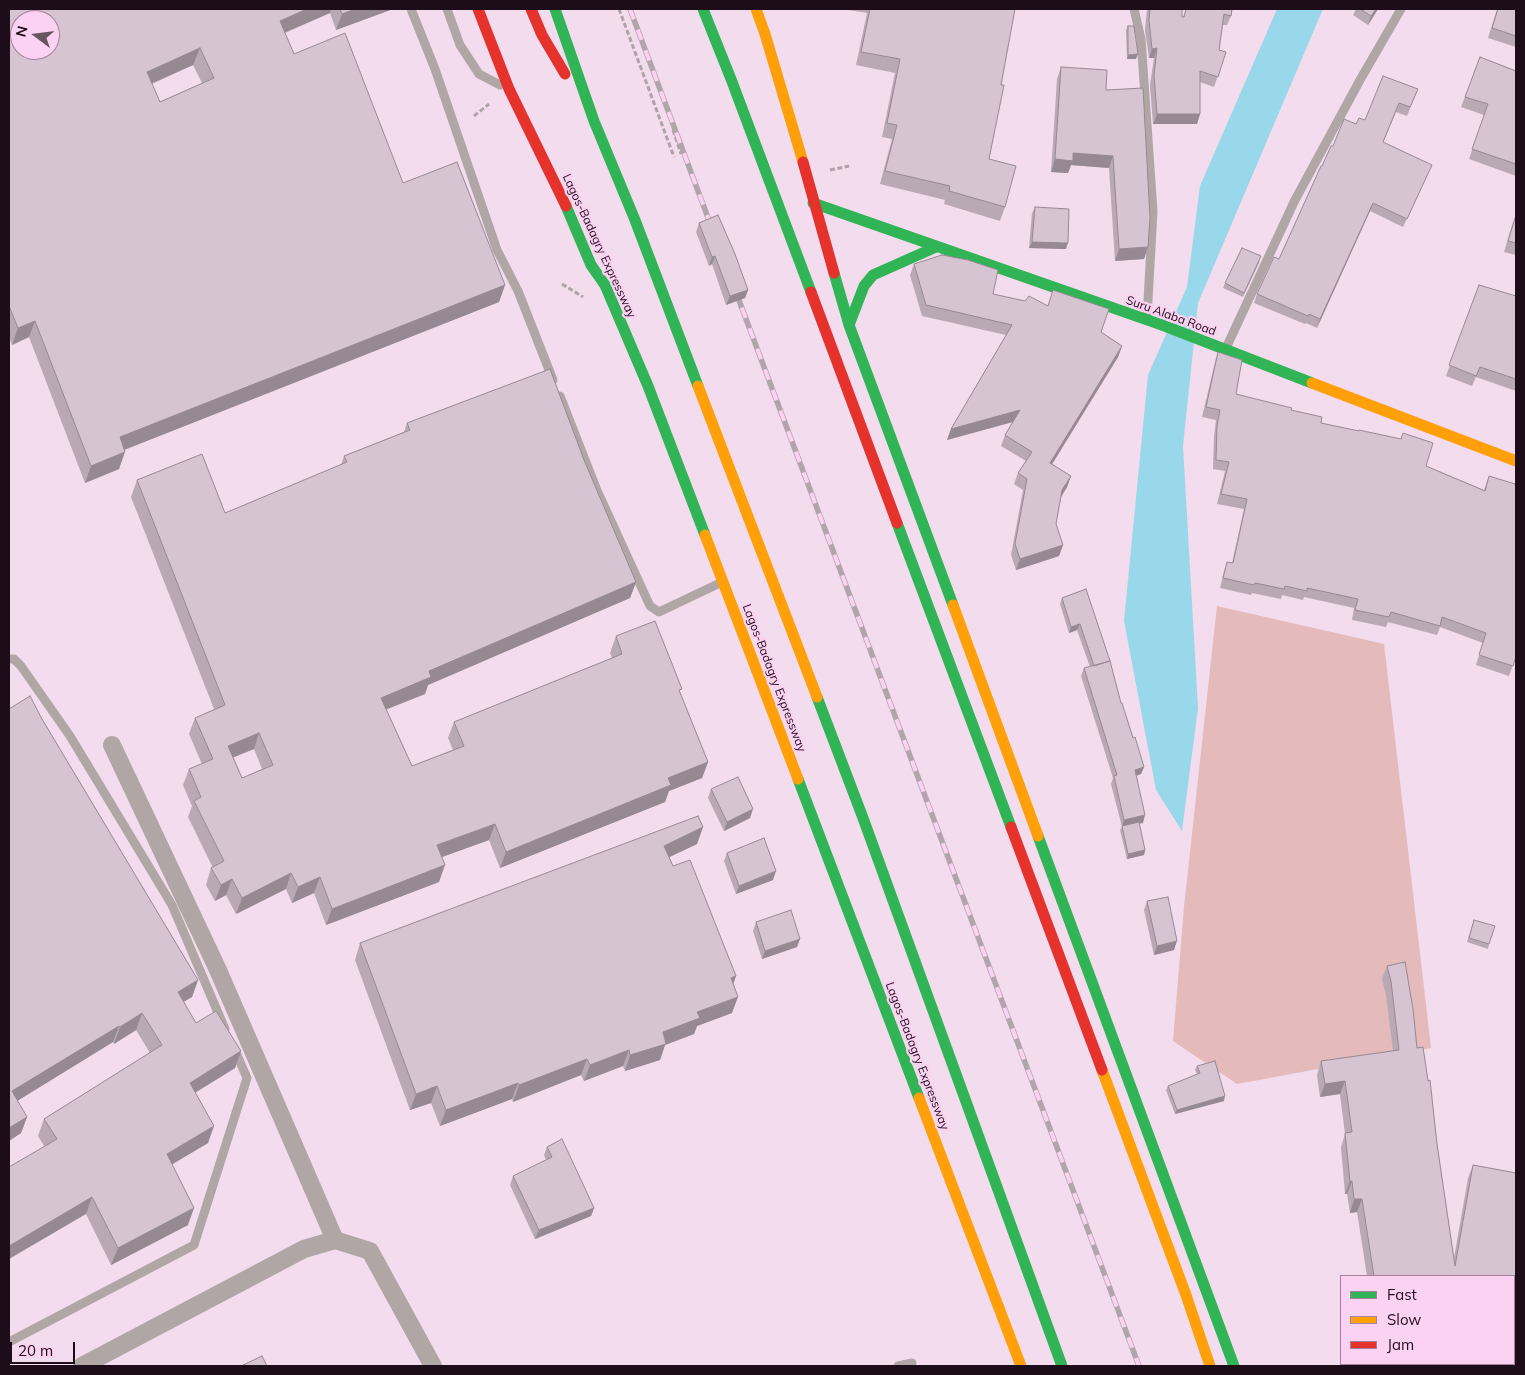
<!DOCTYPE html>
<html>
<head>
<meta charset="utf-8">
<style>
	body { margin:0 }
	#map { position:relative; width:1525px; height:1375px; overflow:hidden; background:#f2dced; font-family:Mulish,sans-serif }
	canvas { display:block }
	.frame { position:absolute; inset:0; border:10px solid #1d0c1a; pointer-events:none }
	.legend { position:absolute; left:1340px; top:1275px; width:175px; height:90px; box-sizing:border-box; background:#fcd2f2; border:1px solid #a3839c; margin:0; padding:6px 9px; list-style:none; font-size:15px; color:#1d0c1a }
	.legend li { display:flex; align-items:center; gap:10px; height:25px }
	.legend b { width:25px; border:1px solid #a3839c }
	.north { position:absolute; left:10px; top:10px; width:50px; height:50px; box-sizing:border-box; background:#fcd2f2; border:1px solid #a3839c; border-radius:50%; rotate:285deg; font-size:14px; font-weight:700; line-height:20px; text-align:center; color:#1d0c1a }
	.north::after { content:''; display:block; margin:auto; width:18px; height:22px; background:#685564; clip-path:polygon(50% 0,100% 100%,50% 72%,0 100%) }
	.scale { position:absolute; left:10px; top:1342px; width:65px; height:22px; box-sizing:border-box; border:2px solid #1d0c1a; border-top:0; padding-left:6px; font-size:15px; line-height:18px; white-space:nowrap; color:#1d0c1a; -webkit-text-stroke:4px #fcd2f2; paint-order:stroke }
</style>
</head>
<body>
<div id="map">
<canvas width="1525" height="1375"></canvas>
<div class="frame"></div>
<ul class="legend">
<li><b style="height:6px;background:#30b455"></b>Fast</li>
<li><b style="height:6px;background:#ff9f0a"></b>Slow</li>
<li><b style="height:6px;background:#e5322d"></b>Jam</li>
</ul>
<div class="north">N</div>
<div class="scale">20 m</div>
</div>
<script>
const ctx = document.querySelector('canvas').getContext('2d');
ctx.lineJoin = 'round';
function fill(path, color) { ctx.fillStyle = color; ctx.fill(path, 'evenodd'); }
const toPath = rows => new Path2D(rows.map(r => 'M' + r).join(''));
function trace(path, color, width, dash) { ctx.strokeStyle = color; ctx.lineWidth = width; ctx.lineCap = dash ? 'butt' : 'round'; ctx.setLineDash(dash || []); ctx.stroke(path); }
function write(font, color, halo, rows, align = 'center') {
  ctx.font = font + ' Mulish,sans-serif'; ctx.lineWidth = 4.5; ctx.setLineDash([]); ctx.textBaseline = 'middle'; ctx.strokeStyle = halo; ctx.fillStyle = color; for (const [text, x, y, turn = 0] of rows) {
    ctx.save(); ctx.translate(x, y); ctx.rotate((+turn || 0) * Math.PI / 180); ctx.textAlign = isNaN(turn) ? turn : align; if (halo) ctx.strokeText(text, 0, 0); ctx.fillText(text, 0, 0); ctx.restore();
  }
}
const green = toPath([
	[1217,606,1384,644,1431,1048,1237,1084,1173,1041,1184,907]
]);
const water = toPath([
	[1277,9,1323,9,1198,303,1183,446,1198,708,1182,831,1156,790,1124,621,1148,375,1187,287,1200,186]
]);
const path = toPath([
	[619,9,674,157],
	[474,116,489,104],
	[673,130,681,154],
	[830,170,849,166],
	[562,284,583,297]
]);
const lane = toPath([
	[411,9,435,69,497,250,518,291,553,380],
	[447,9,460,45,479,74,500,85],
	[1134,9,1141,39,1153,211,1147,318],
	[1226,348,1295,200,1360,80,1401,9],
	[560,396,596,488,650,606,659,612,720,583],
	[9,659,14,659,21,666,70,736,172,905,225,1029],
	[9,1342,194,1245,247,1078,234,1048],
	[898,1366,912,1363]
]);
const street = toPath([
	[112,745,218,970,335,1240],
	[82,1366,304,1249,335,1240,370,1251,433,1366]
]);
const fast = toPath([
	[555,9,594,121,635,220,698,386],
	[703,9,731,79,811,292],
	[813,203,1162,325,1312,383],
	[566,206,591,265,605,285,648,386,705,535],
	[834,273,849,325,953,605],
	[849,325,864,286,873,275,936,247],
	[897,523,1011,827],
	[817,697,863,818,1062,1366],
	[798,779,919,1098],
	[1038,836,1234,1366]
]);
const slow = toPath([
	[756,9,765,34,803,162],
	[1312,383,1516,461],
	[698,386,817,697],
	[705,535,798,779],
	[953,605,1038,836],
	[1102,1070,1186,1295,1210,1366],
	[919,1098,1021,1366]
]);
const jam = toPath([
	[478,9,509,89,566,206],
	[531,9,542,35,565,74],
	[803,162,834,273],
	[811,292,897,523],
	[1011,827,1102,1070]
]);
const rail = toPath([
	[630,9,713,231],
	[734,287,1139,1366]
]);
const wall = toPath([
	[9,9,393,9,336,30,330,13,285,33,294,54,403,183,505,285,499,302,124,449,119,469,85,483,29,337,12,345,9,337],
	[193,65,202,83,160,102,152,84],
	[842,9,1015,9,1001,85,989,159,1005,207,1000,221,944,204,945,200,880,184,892,139,882,137,895,73,856,65,867,13],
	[1147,9,1182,9,1182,17,1183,17,1186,9,1232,9,1231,16,1227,25,1223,25,1219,50,1226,52,1214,87,1200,82,1200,114,1197,124,1153,124,1150,85,1154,58,1149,58,1145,30],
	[1356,9,1378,9,1368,25,1353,15],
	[1497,9,1516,9,1516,47,1488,38],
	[1128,26,1136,59,1127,59,1126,30],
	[1480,57,1516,71,1516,176,1469,159,1484,115,1461,107],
	[1061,67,1106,90,1148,247,1144,259,1115,261,1109,168,1071,165,1068,173,1051,172,1057,79],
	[1418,89,1407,116,1396,112,1383,143,1432,165,1428,174,1403,227,1370,211,1317,328,1306,323,1305,324,1254,303,1257,294,1279,259,1322,166,1333,146,1356,124,1365,120],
	[1035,207,1066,249,1029,248,1032,213],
	[1516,215,1516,255,1504,252,1512,225],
	[699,223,748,290,745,298,726,305,712,264,709,266,696,232],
	[1260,261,1243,297,1223,288,1225,283],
	[914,264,993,294,1101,332,1122,346,1118,357,1052,464,1071,476,1067,487,1061,497,1056,524,1063,545,1059,556,1016,570,1011,555,1023,490,1014,484,1018,473,1026,461,1001,446,1005,435,1013,422,947,440,951,429,1006,335,922,316,910,275],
	[1479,285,1516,296,1516,391,1476,377,1472,386,1446,376],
	[1218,352,1236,394,1291,410,1484,490,1489,476,1516,656,1509,676,1476,665,1483,643,1440,627,1437,635,1388,622,1386,627,1352,620,1354,608,1304,597,1303,600,1282,595,1281,599,1252,593,1251,595,1220,588,1224,571,1227,562,1232,563,1244,509,1217,504,1225,471,1213,469,1214,436,1216,420,1202,417,1215,362],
	[407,423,584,460,636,582,630,598,428,685,425,694,386,709,412,766,453,750,448,738,454,722,612,658,610,653,616,636,680,694,708,762,702,778,669,791,665,802,500,868,489,840,442,857,439,882,326,925,314,893,292,903,286,889,236,914,226,895,215,901,206,885,211,868,213,868,188,817,192,806,183,785,189,769,202,764,189,734,195,718,214,709,131,497,137,480,225,513,341,465,344,456,404,432],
	[254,749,262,769,242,778,233,757],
	[1086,589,1121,703,1144,767,1141,774,1136,776,1143,823,1139,823,1145,850,1144,855,1127,859,1120,830,1122,827,1111,784,1113,778,1081,676,1084,668,1090,667,1077,630,1069,633,1060,604,1062,598],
	[42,719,198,980,192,997,183,1002,196,1023,241,1051,235,1068,195,1093,208,1143,172,1164,188,1225,111,1265,86,1214,38,1136,44,1119,150,1053,136,1030,114,1044,113,1042,17,1101,27,1117,21,1133,9,1141],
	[711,789,750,818,724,831,708,798],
	[703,827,697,844,669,857,673,866,736,976,733,984,732,1013,697,1026,694,1034,665,1045,660,1060,625,1071,623,1066,584,1081,581,1075,513,1102,512,1099,440,1126,431,1103,410,1110,355,960,360,943],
	[727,853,773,880,736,894,724,861],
	[1147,901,1174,950,1154,955,1144,910],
	[1474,920,1489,944,1488,949,1467,942],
	[756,922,797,947,762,959,753,931],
	[1387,966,1417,1048,1437,1144,1454,1258,1468,1178,1473,1165,1516,1173,1516,1307,1514,1307,1514,1276,1367,1276,1357,1212,1350,1213,1347,1194,1345,1194,1341,1147,1345,1134,1340,1094,1320,1097,1317,1075,1321,1061,1393,1051,1386,995,1382,979],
	[1197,1066,1224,1101,1175,1114,1166,1090,1168,1086,1197,1074,1195,1070],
	[547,1147,594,1208,591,1216,535,1239,510,1185,513,1176,546,1160,544,1155],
	[1377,1364,1466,1364,1466,1366,1376,1366]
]);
const shadedWall = toPath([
	[307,9,331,9,330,13,274,37,280,21],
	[355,9,393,9,336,30,342,14],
	[1376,9,1378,9,1368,25,1371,16],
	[200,48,193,65,141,88,147,72],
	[1157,48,1154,58,1149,58,1152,49],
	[1138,54,1136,59,1127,59,1128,55],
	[1157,114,1200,114,1197,124,1153,124],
	[1073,153,1113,156,1109,168,1071,165,1068,173,1051,172,1055,159],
	[1373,203,1370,211,1317,328,1320,319],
	[1032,242,1068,243,1066,249,1029,248],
	[1148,247,1144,259,1115,261,1119,249],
	[715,256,712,264,709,266,712,257],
	[505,285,499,302,114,454,120,437],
	[748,290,745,298,726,305,730,296],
	[35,321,29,337,12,345,18,328],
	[1122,346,1118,357,1046,474,1050,463],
	[1020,410,1016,421,947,440,951,429],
	[125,452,119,469,85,483,91,466],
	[1071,476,1067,487,1058,502,1062,490],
	[1063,545,1059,556,1016,570,1020,559],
	[636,582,630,598,428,685,425,694,375,714,381,698,429,671],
	[1080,624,1077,630,1069,633,1071,627],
	[259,733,254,749,222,762,228,746],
	[708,762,702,778,669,791,665,802,500,868,506,852,668,778],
	[1144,767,1141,774,1132,777,1135,770],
	[753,809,750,818,724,831,727,822],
	[1145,815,1143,823,1122,827,1124,820],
	[495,824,489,840,431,861,437,845],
	[703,827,697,844,659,862,664,846],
	[1145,850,1144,855,1127,859,1128,854],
	[445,865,439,882,326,925,332,909],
	[776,871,773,880,736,894,739,886],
	[291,873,286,889,236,914,242,898],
	[320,877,314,893,292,903,298,887],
	[232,879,226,895,215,901,221,885],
	[800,939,797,947,762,959,765,951],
	[1177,941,1174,950,1154,955,1157,946],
	[736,976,730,993,731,978],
	[198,980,192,997,171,1009,178,992],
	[738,997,732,1013,697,1026,694,1034,665,1045,660,1060,625,1071,630,1055,663,1032,697,1012],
	[142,1013,136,1030,114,1044,120,1027],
	[119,1026,113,1042,9,1106,12,1091],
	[629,1050,623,1066,584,1081,590,1065],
	[241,1051,235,1068,183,1100,190,1083],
	[587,1059,581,1075,513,1102,519,1085],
	[1345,1081,1340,1094,1320,1097,1325,1084],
	[518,1083,512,1099,440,1126,446,1110],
	[437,1086,431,1103,410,1110,416,1094],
	[1225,1096,1224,1101,1175,1114,1177,1110],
	[27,1117,21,1133,9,1141,9,1128],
	[214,1126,208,1143,161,1171,167,1154],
	[1350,1181,1352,1181,1347,1194,1345,1194],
	[92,1197,86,1214,9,1259,9,1246],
	[1354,1199,1362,1199,1357,1212,1350,1213],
	[194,1208,188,1225,111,1265,118,1248],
	[594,1208,591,1216,535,1239,539,1230]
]);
const building = toPath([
	[9,9,307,9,280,21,294,54,345,33,403,183,457,162,505,285,120,437,125,452,91,466,35,321,18,328,9,306,9,9],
	[20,20,50,20,50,50,20,50,20,20],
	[200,48,214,78,160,102,147,72,200,48],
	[340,9,355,9,342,14,340,9],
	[870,9,1015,9,1001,85,1004,85,989,159,1016,166,1005,207,949,191,950,186,885,171,897,125,887,123,900,59,861,52,870,9],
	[1150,9,1182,9,1182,17,1184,17,1186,9,1232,9,1231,16,1224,14,1219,50,1226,52,1218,77,1200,71,1200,114,1157,114,1154,75,1157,48,1152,49,1149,20,1150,9],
	[1360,9,1376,9,1371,16,1360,9],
	[1498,9,1516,9,1516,36,1492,28,1498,9],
	[1128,26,1134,26,1138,54,1128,55,1128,26],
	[1480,57,1516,71,1516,164,1472,149,1488,104,1465,97,1480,57],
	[1061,67,1107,70,1106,90,1143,88,1150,218,1148,247,1119,249,1113,156,1073,153,1073,161,1055,159,1061,67],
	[1383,76,1418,89,1410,107,1399,103,1383,142,1432,165,1407,219,1373,203,1320,319,1309,314,1308,316,1257,294,1274,257,1279,259,1321,166,1322,166,1331,146,1333,146,1344,119,1356,124,1359,118,1365,120,1383,76],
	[1035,207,1069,209,1068,243,1032,242,1035,207],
	[718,215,735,254,748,290,730,296,715,256,712,257,699,223,718,215],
	[1516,215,1516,243,1508,241,1516,215],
	[1242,248,1261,256,1244,293,1225,283,1242,248],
	[942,255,968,260,998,270,993,294,1025,301,1029,296,1048,306,1053,290,1109,309,1101,332,1122,346,1050,463,1071,476,1062,490,1056,524,1063,545,1020,559,1015,544,1027,479,1018,473,1032,452,1005,435,1020,410,951,429,1012,325,926,305,914,264,942,255],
	[1479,285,1516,296,1516,379,1480,367,1476,376,1449,365,1479,285],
	[1218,352,1242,360,1236,394,1292,408,1291,410,1322,417,1321,423,1359,431,1359,430,1401,439,1403,433,1433,443,1426,466,1485,491,1489,476,1515,484,1516,482,1516,656,1513,666,1479,655,1486,633,1442,617,1440,626,1391,612,1389,617,1355,610,1358,599,1307,588,1307,591,1285,586,1284,589,1255,583,1254,585,1223,578,1227,562,1233,563,1247,499,1221,494,1229,462,1216,460,1217,426,1220,410,1206,407,1218,352],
	[550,369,584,460,636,582,429,671,431,677,381,698,412,766,464,746,454,722,622,654,616,636,655,621,682,689,679,690,708,762,668,778,671,785,506,852,495,824,437,845,445,865,332,909,320,877,298,887,291,873,242,898,232,879,221,885,211,868,224,861,194,801,201,797,189,769,213,759,195,718,225,705,137,480,202,454,225,513,347,462,344,456,410,430,407,423,550,369],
	[259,733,273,765,242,778,228,746,259,733],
	[1086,589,1110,661,1094,666,1080,624,1071,627,1062,598,1086,589],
	[1110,661,1121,703,1122,703,1133,738,1135,737,1144,767,1135,770,1145,815,1124,820,1114,776,1117,775,1084,668,1110,661],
	[30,696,42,719,198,980,178,992,196,1023,216,1011,241,1051,190,1083,214,1126,167,1154,194,1208,118,1248,92,1197,9,1246,9,1167,57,1139,44,1119,162,1045,142,1013,120,1027,119,1026,12,1091,27,1117,9,1128,9,709,30,696],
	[738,777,753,809,727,822,711,789,738,777],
	[698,816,703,827,664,846,673,866,690,860,692,865,736,976,731,978,738,997,697,1012,700,1018,663,1032,666,1044,630,1055,629,1050,590,1065,587,1059,519,1085,518,1083,446,1110,437,1086,416,1094,360,943,698,816],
	[1139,822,1145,850,1128,854,1122,826,1139,822],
	[764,838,776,871,739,886,727,853,764,838],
	[1168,897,1177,941,1157,946,1147,901,1168,897],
	[791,910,800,939,765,951,756,922,791,910],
	[1474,920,1495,926,1489,944,1469,938,1474,920],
	[1405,962,1413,1009,1417,1048,1423,1047,1428,1081,1430,1080,1437,1144,1455,1266,1473,1165,1516,1173,1516,1293,1514,1293,1514,1276,1374,1276,1362,1199,1354,1199,1352,1181,1350,1181,1345,1133,1352,1132,1345,1081,1325,1084,1321,1061,1399,1050,1391,981,1387,966,1405,962],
	[1215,1061,1225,1096,1177,1110,1168,1086,1200,1073,1197,1066,1215,1061],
	[562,1139,594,1208,539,1230,513,1176,552,1157,547,1147,562,1139],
	[262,1356,267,1366,241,1366,262,1356],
	[1383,1364,1466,1364,1466,1366,1383,1366,1383,1364]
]);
const streetNames = [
	["Lagos-Badagry Expressway",599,246,65],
	["Suru Alaba Road",1171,316,20],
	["Lagos-Badagry Expressway",774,678,69],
	["Lagos-Badagry Expressway",917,1056,69]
];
fill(green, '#e4baba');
fill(water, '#99d7eb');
trace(path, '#aea3a6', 3, [5, 2.5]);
trace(lane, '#b1a6a6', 9);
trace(street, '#b1a6a6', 18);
trace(fast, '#30b455', 11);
trace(slow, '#ff9f0a', 11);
trace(jam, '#e5322d', 11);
trace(rail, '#b1a5ab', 5.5);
trace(rail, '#fcd2f2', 4, [11]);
fill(wall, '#b9a9b5');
fill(shadedWall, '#968994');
fill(building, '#d7c4d3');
trace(building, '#968994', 1);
write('12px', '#1d0c1a', '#fcd2f2', streetNames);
</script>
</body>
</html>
